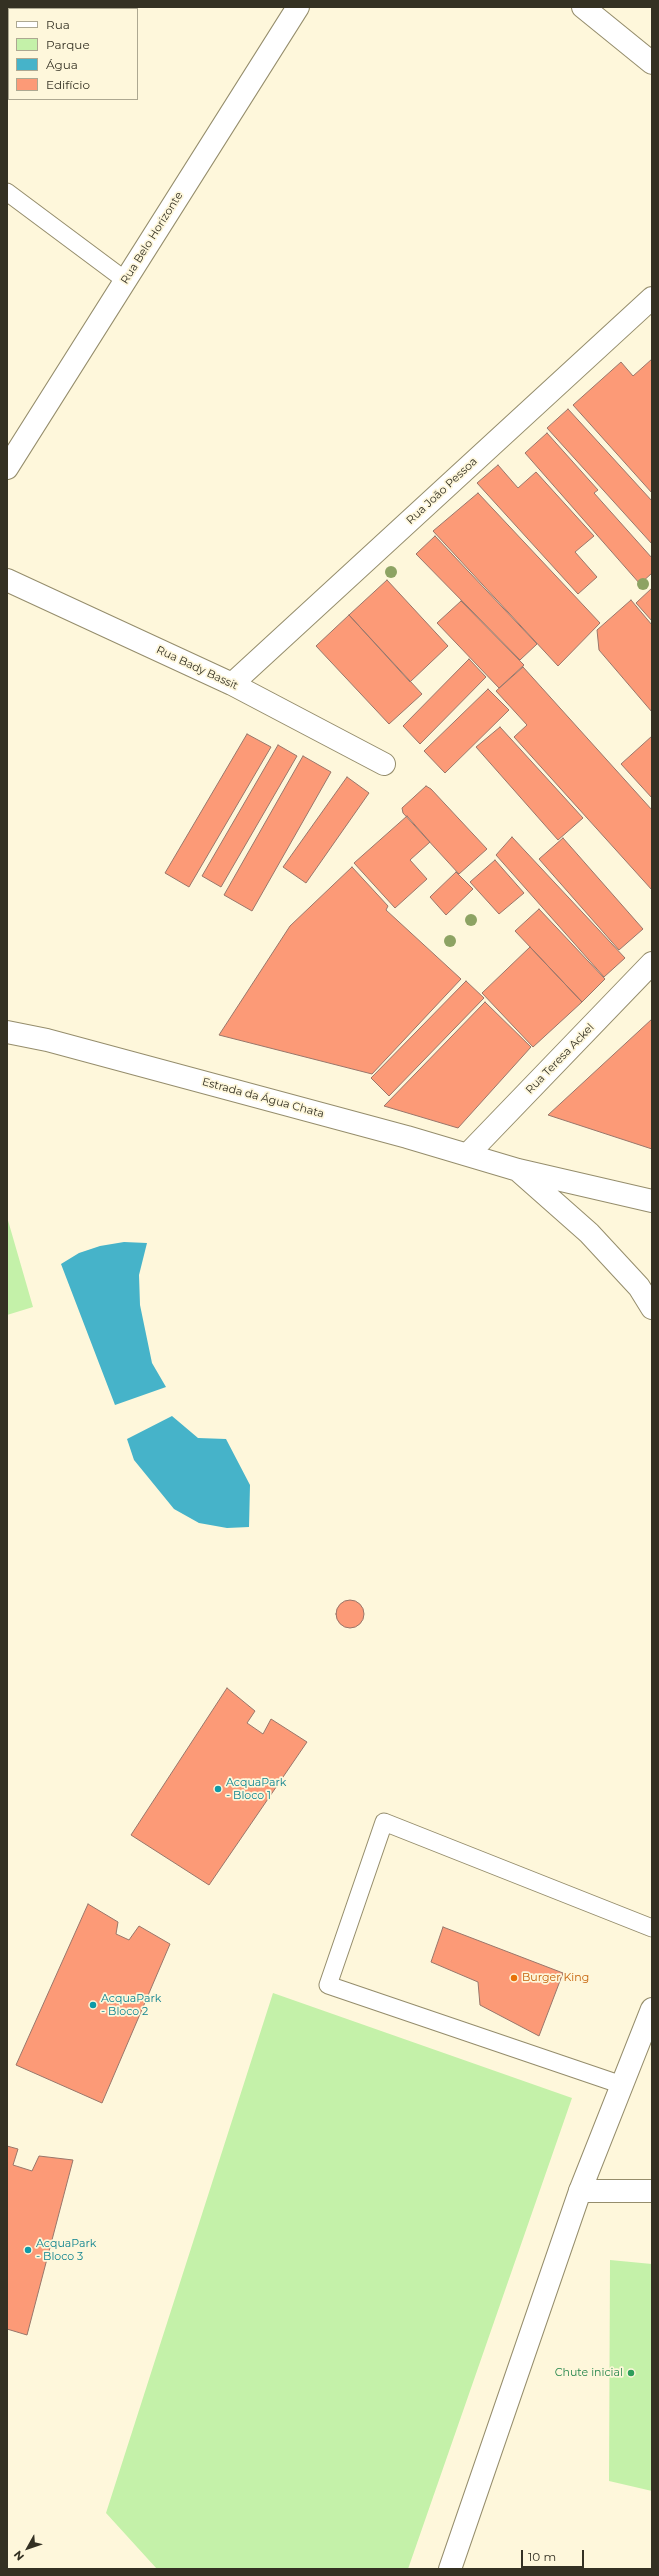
<!DOCTYPE html>
<html>
<head>
<meta charset="utf-8">
<style>
	body { margin:0 }
	#map { position:relative; width:659px; height:2576px; overflow:hidden; background:#fef7db; font-family:Montserrat,sans-serif }
	canvas { display:block }
	.frame { position:absolute; inset:0; border:8px solid #343123; pointer-events:none }
	.legend { position:absolute; left:8px; top:8px; width:130px; height:92px; box-sizing:border-box; background:#fef7db; border:1px solid #ada891; margin:0; padding:5px 7px; list-style:none; font-size:12px; color:#343123 }
	.legend li { display:flex; align-items:center; gap:8px; height:20px }
	.legend b { width:20px; border:1px solid #ada891 }
	.north { position:absolute; left:8px; top:2528px; width:40px; height:40px; -webkit-text-stroke:3px #fef7db; paint-order:stroke; rotate:230deg; font-size:11px; font-weight:700; line-height:16px; text-align:center; color:#343123 }
	.north::after { content:''; display:block; margin:auto; width:14px; height:18px; background:#343123; clip-path:polygon(50% 0,100% 100%,50% 72%,0 100%) }
	.scale { position:absolute; left:521px; top:2550px; width:63px; height:18px; box-sizing:border-box; border:2px solid #343123; border-top:0; padding-left:5px; font-size:12px; line-height:14px; white-space:nowrap; color:#343123; -webkit-text-stroke:3px #fef7db; paint-order:stroke }
</style>
</head>
<body>
<div id="map">
<canvas width="659" height="2576"></canvas>
<div class="frame"></div>
<ul class="legend">
<li><b style="height:5px;background:#fff"></b>Rua</li>
<li><b style="height:11px;background:#c4f1a9"></b>Parque</li>
<li><b style="height:11px;background:#46b3c9"></b>Água</li>
<li><b style="height:11px;background:#fc9a77"></b>Edifício</li>
</ul>
<div class="north">N</div>
<div class="scale">10 m</div>
</div>
<script>
const ctx = document.querySelector('canvas').getContext('2d');
ctx.lineJoin = 'round';
function fill(path, color) { ctx.fillStyle = color; ctx.fill(path, 'evenodd'); }
const toPath = rows => new Path2D(rows.map(r => 'M' + r).join(''));
function trace(path, color, width, dash) { ctx.strokeStyle = color; ctx.lineWidth = width; ctx.lineCap = dash ? 'butt' : 'round'; ctx.setLineDash(dash || []); ctx.stroke(path); }
function write(font, color, halo, rows, align = 'center') {
  ctx.font = font + ' Montserrat,sans-serif'; ctx.lineWidth = 3.5; ctx.setLineDash([]); ctx.textBaseline = 'middle'; ctx.strokeStyle = halo; ctx.fillStyle = color; for (const [text, x, y, turn = 0] of rows) {
    ctx.save(); ctx.translate(x, y); ctx.rotate((+turn || 0) * Math.PI / 180); ctx.textAlign = isNaN(turn) ? turn : align; if (halo) ctx.strokeText(text, 0, 0); ctx.fillText(text, 0, 0); ctx.restore();
  }
}
const green = toPath([
	[7,1217,33,1307,7,1315],
	[273,1993,572,2098,408,2569,157,2569,106,2513],
	[610,2260,652,2264,652,2491,609,2481]
]);
const water = toPath([
	[124,1242,147,1243,139,1275,140,1305,152,1363,166,1387,115,1405,61,1264,79,1253,100,1246],
	[172,1416,198,1438,226,1439,250,1485,249,1527,227,1528,199,1523,174,1509,134,1460,127,1439]
]);
const building = toPath([
	[652,359,652,493,573,405,621,362,633,376,652,359],
	[568,409,652,501,652,544,547,428,568,409],
	[547,433,598,490,594,493,652,558,652,573,640,584,525,453,547,433],
	[498,465,518,488,536,472,594,536,575,552,597,577,578,594,477,483,498,465],
	[478,493,600,623,558,666,433,531,478,493],
	[435,536,537,644,520,660,416,554,435,536],
	[387,580,448,646,410,682,349,615,387,580],
	[652,588,652,621,636,603,652,588],
	[631,600,652,625,652,712,599,650,597,630,631,600],
	[461,601,524,665,499,688,437,623,461,601],
	[349,615,422,694,389,724,316,646,349,615],
	[469,659,486,677,420,744,403,726,469,659],
	[523,667,652,810,652,890,514,737,527,725,496,691,523,667],
	[488,689,509,710,445,773,424,751,488,689],
	[500,727,583,818,558,840,476,747,500,727],
	[247,734,271,747,189,887,165,873,247,734],
	[652,736,652,798,621,764,652,736],
	[278,745,297,756,221,887,202,876,278,745],
	[303,756,331,772,252,911,224,895,303,756],
	[347,777,369,793,306,883,283,867,347,777],
	[426,786,431,789,487,849,459,874,403,813,402,808,426,786],
	[407,816,430,842,410,860,427,879,395,908,354,863,407,816],
	[512,837,625,958,604,977,496,855,512,837],
	[563,838,643,929,619,950,539,859,563,838],
	[495,860,524,893,499,914,470,882,495,860],
	[352,867,388,906,386,910,461,979,372,1074,219,1035,290,926,352,867],
	[456,872,473,889,446,915,430,897,456,872],
	[539,909,605,979,582,1002,515,931,539,909],
	[530,947,582,1002,533,1047,482,993,530,947],
	[466,981,484,998,389,1096,371,1078,466,981],
	[485,1002,531,1047,458,1128,384,1106,485,1002],
	[652,1019,652,1149,548,1115,652,1019],
	'336 1614a14 14 0 1 1 28 0a14 14 0 1 1-28 0Z',
	[227,1688,255,1711,247,1723,263,1734,271,1719,307,1742,209,1885,131,1835,227,1688],
	[88,1904,118,1922,116,1934,129,1940,139,1926,170,1944,102,2103,16,2065,88,1904],
	[443,1927,563,1973,539,2036,480,2005,478,1982,431,1962,443,1927],
	[7,2146,18,2149,13,2165,32,2171,39,2156,73,2160,27,2335,7,2329,7,2146]
]);
const service = toPath([
	[7,192,125,280],
	[622,2085,328,1985,384,1822,652,1928]
]);
const minor = toPath([
	[583,7,652,63],
	[7,468,298,7],
	[7,580,232,684,384,764],
	[232,684,652,298],
	[468,1154,652,963],
	[580,2191,652,2191]
]);
const tertiary = toPath([
	[7,1032,47,1040,407,1137,518,1170,652,1201],
	[520,1172,589,1233,639,1287,652,1308]
]);
const secondary = toPath([
	[450,2569,580,2191,652,2009]
]);
const trees = [
	[391,572],
	[643,584],
	[471,920],
	[450,941]
];
const markers = [
	[218,1789,4,"#0f9aa8"],
	[514,1978,4,"#e8710a"],
	[93,2005,4,"#0f9aa8"],
	[28,2250,4,"#0f9aa8"],
	[631,2373,4,"#2e9e5b"]
];
const streetNames = [
	["Rua Belo Horizonte",152,238,-58],
	["Rua João Pessoa",442,491,-43],
	["Rua Bady Bassit",197,668,25],
	["Rua Teresa Ackel",560,1059,-46],
	["Estrada da Água Chata",263,1098,15]
];
const cultureNames = [
	["AcquaPark",226,1783],
	["- Bloco 1",226,1796],
	["AcquaPark",101,1999],
	["- Bloco 2",101,2012],
	["AcquaPark",36,2244],
	["- Bloco 3",36,2257]
];
const foodNames = [
	["Burger King",522,1978]
];
const leisureNames = [
	["Chute inicial",623,2373]
];
fill(green, '#c4f1a9');
fill(water, '#46b3c9');
fill(building, '#fc9a77');
trace(building, '#99766a', 1);
trace(service, '#958d6c', 19);
trace(minor, '#958d6c', 24);
trace(tertiary, '#958d6c', 24);
trace(secondary, '#958d6c', 24);
trace(service, '#fff', 17);
trace(minor, '#fff', 22);
trace(tertiary, '#fff', 22);
trace(secondary, '#fff', 22);
ctx.fillStyle = '#8da363';
for (const [x, y] of trees) { ctx.beginPath(); ctx.arc(x, y, 6, 0, 2 * Math.PI); ctx.fill(); }
for (const [x, y, r, color] of markers) { const dot = new Path2D(); dot.arc(x, y, r, 0, 2 * Math.PI); ctx.fillStyle = color; ctx.fill(dot); trace(dot, '#fef7db', 1.5); }
write('11px', '#343123', '#fef7db', streetNames);
write('11px', '#0d838f', '#fef7db', cultureNames, 'left');
write('11px', '#c56008', '#fef7db', foodNames, 'left');
write('11px', '#27864d', '#fef7db', leisureNames, 'right');
</script>
</body>
</html>
